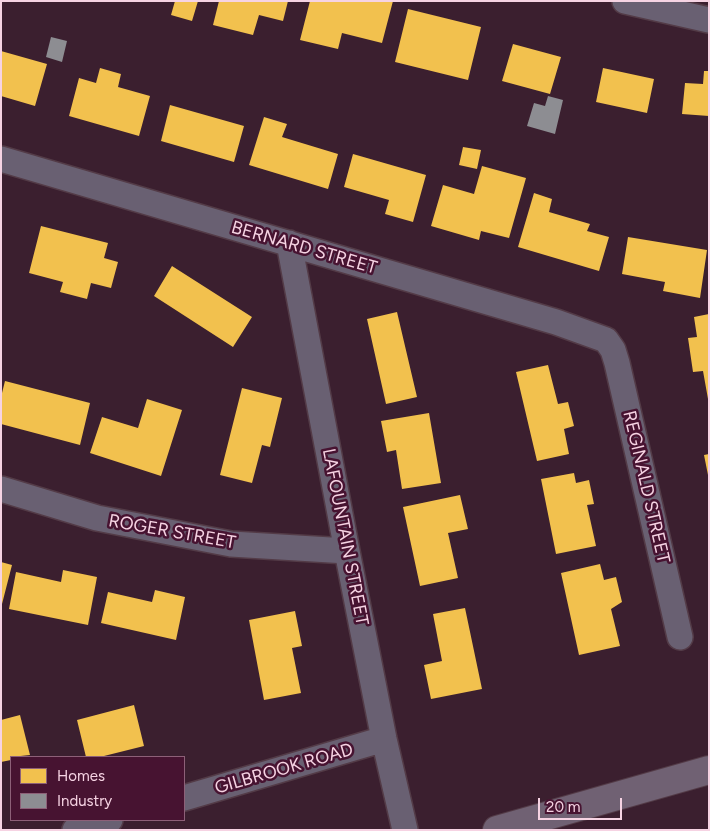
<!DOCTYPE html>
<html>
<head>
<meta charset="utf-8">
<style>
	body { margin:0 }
	#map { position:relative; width:710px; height:831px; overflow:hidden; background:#3b1f2f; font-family:Figtree,sans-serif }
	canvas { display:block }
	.frame { position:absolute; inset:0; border:2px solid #f6d3e3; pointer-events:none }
	.legend { position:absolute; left:10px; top:756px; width:175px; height:65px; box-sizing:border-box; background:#471331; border:1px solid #8d6078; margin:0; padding:6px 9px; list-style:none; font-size:15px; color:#f6d3e3 }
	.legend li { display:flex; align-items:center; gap:10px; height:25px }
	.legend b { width:25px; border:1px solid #8d6078 }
	.scale { position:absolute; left:538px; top:798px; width:84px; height:22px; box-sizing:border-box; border:2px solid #f6d3e3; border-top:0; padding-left:6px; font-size:15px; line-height:18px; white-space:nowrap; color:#f6d3e3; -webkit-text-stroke:4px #471331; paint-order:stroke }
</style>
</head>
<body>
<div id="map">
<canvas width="710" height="831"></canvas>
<div class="frame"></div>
<ul class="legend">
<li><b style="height:14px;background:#f2c14e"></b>Homes</li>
<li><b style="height:14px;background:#8d8d92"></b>Industry</li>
</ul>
<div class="scale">20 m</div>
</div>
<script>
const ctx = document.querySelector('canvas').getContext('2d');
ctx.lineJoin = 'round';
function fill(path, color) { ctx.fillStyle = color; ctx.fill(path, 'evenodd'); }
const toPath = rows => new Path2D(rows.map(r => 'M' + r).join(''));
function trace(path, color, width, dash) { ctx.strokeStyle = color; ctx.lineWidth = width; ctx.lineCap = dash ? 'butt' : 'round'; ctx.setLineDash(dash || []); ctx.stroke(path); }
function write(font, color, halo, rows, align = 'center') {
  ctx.font = font + ' Figtree,sans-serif'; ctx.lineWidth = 5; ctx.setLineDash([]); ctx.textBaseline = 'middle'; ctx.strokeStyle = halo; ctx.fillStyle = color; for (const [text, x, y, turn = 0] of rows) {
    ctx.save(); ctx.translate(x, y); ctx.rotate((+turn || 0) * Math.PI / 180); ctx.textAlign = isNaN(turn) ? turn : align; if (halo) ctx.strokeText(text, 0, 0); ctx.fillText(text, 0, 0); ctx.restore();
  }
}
const homes = toPath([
	[175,1,198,1,192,21,171,15],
	[219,1,288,1,283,21,259,15,253,35,213,25],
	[310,1,393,1,382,43,342,33,338,49,300,40],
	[408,9,481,27,468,80,395,62],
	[513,44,561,57,550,94,502,81],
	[1,51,47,64,35,106,1,96],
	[100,68,121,74,118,87,150,96,139,136,69,116,79,78,96,83],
	[603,68,654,79,647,113,596,102],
	[704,71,709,71,709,116,682,114,685,83,703,84],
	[170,105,244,126,234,162,161,141],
	[264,117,287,124,282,137,338,154,328,189,249,165],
	[463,147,481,150,477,169,459,165],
	[353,154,426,175,413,222,385,214,389,200,344,187],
	[482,166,526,178,509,238,481,231,479,240,431,226,443,185,474,194],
	[534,193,552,199,549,212,590,224,587,231,609,237,599,271,518,247],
	[41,226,108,243,104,258,118,262,111,288,91,283,87,299,60,292,63,282,29,273],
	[628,237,707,250,700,298,663,291,665,282,622,274],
	[172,266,252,317,233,347,154,296],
	[397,312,417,397,386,404,367,319],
	[709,314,709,399,708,399,703,371,693,372,688,338,697,337,694,317],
	[548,365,558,404,568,402,574,426,564,429,569,454,537,461,516,372],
	[5,381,90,403,80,445,1,424,1,397],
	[242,388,282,398,270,447,262,445,252,483,220,475],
	[147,399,182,410,161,476,90,453,102,417,138,428],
	[429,413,441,483,402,489,396,450,387,452,381,421],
	[709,454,709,475,708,475,704,455],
	[574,473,576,483,589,480,594,504,587,505,596,546,556,554,541,479],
	[460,495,468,529,448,533,458,578,420,586,403,507],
	[1,562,12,565,2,604,1,603],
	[600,564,604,580,616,577,622,602,611,609,620,646,579,655,561,573],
	[63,570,97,577,88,625,9,609,16,572,61,582],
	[155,590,185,597,176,640,101,623,108,592,152,602],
	[465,608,482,689,431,699,424,665,442,661,433,614],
	[295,611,302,646,292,648,301,693,264,700,249,620],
	[134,705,144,746,100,757,86,757,77,720],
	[20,715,30,755,11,757,11,760,1,762,1,720]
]);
const industry = toPath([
	[51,37,67,41,62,62,46,57],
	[548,96,563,100,555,134,527,126,534,103,545,106]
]);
const minor = toPath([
	[625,1,709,20],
	[1,159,556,322,606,340,613,350,617,363,680,637],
	[289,243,347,551,384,739,405,830],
	[1,489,97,518,231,544,347,551],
	[184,798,384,739],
	[75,830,110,820]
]);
const motorway = toPath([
	[497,830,709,770]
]);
const streetNames = [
	["BERNARD STREET",304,248,16],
	["REGINALD STREET",646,487,77],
	["ROGER STREET",172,532,10],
	["LAFOUNTAIN STREET",345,537,79],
	["GILBROOK ROAD",284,769,-16]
];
fill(homes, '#f2c14e');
fill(industry, '#8d8d92');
trace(minor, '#533b47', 28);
trace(motorway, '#533b47', 30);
trace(minor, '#696072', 25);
trace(motorway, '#706173', 28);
write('18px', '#f6d3e3', '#471331', streetNames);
</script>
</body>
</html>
